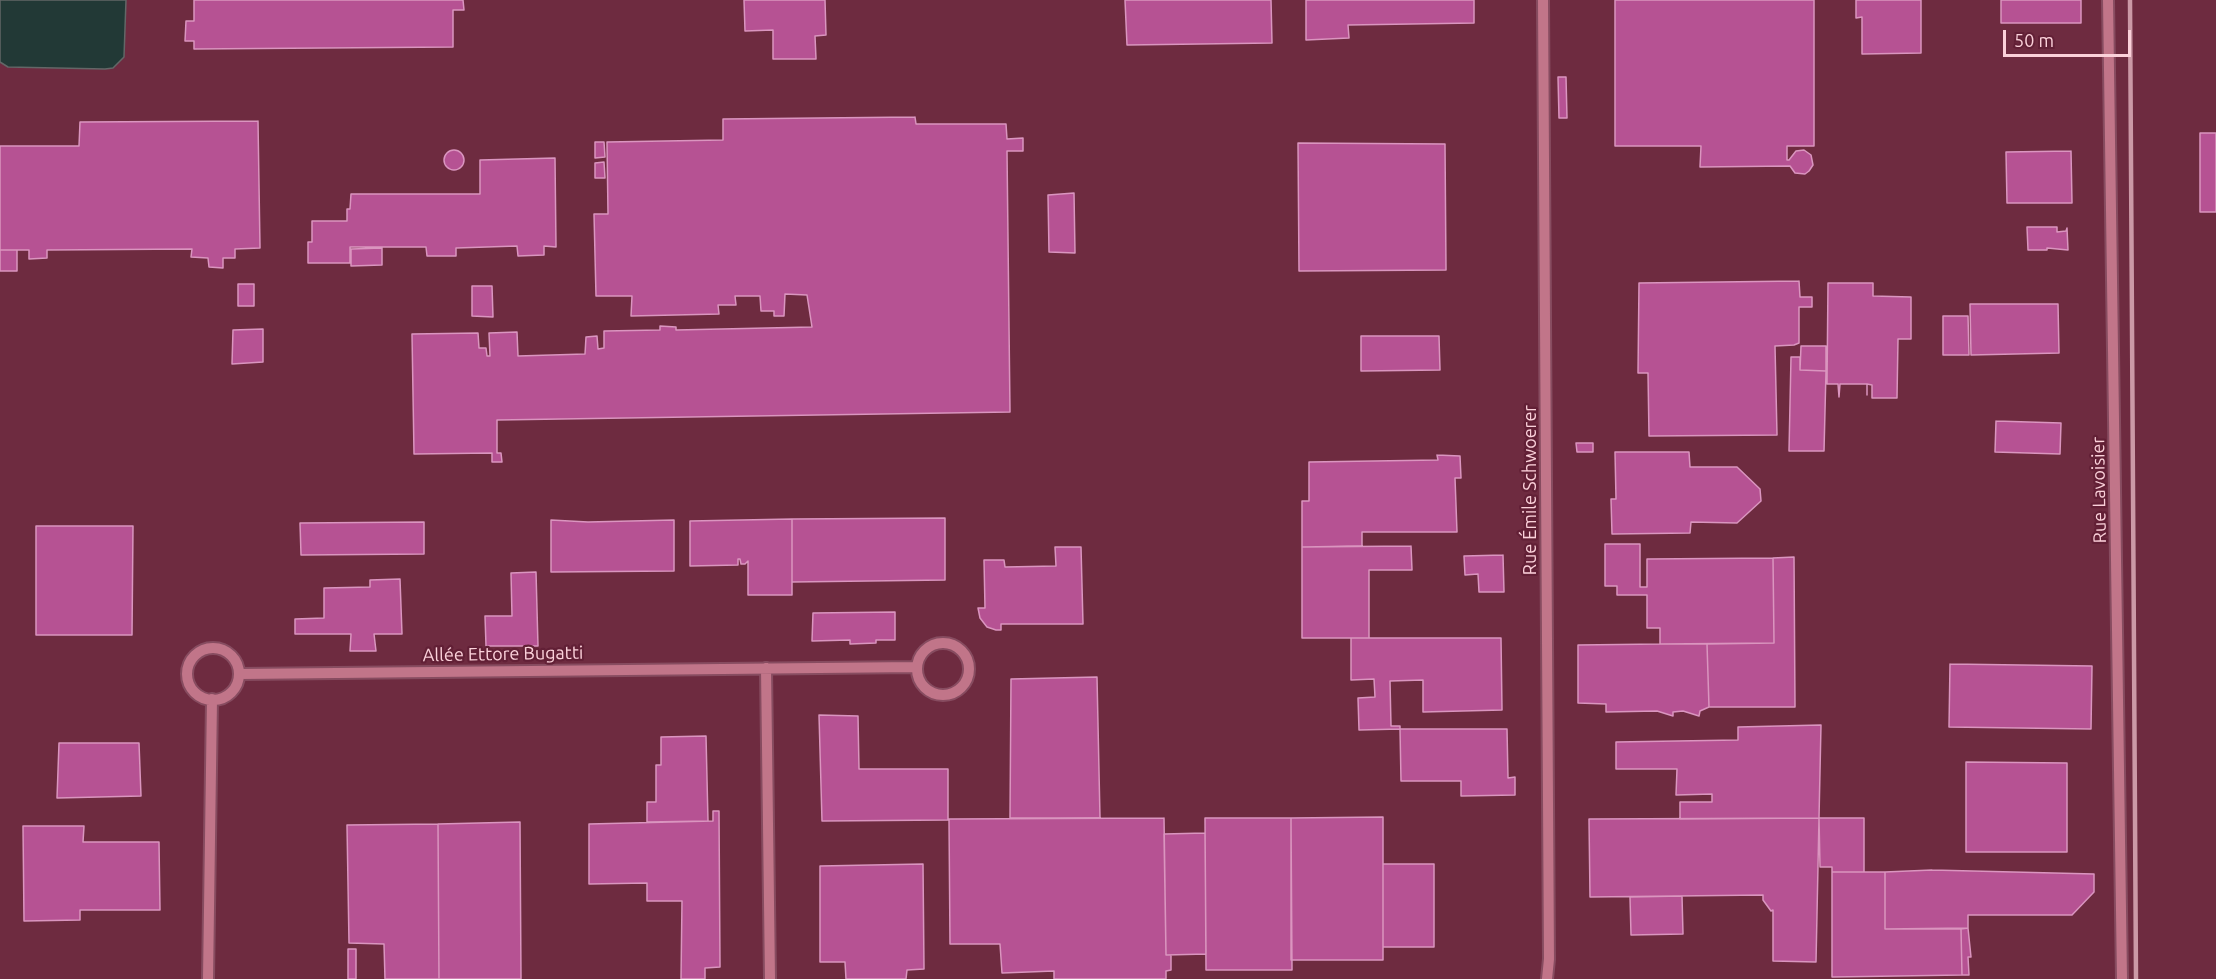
<!DOCTYPE html>
<html>
<head>
<meta charset="utf-8">
<style>
  body { margin:0 }
  #map { position:relative; width:2216px; height:979px; overflow:hidden; background:#6e2b40; font-family:Ubuntu,sans-serif }
  canvas { display:block }
  .scale { position:absolute; left:2003px; top:30px; width:128px; height:27px; box-sizing:border-box; border:3px solid #fbd1da; border-top:0; padding-left:8px; font-size:18px; line-height:21px; white-space:nowrap; color:#fbd1da; -webkit-text-stroke:4px #622036; paint-order:stroke }
</style>
</head>
<body>
<div id="map">
<canvas width="2216" height="979"></canvas>
<div class="scale">50 m</div>
</div>
<script>
const c = document.querySelector('canvas').getContext('2d');
c.lineJoin = 'round';
function fillPath(path, color) {
  c.fillStyle = color;
  c.fill(path, 'evenodd');
}
function poly(rows) {
  const path = new Path2D();
  for (const r of rows) {
    if (r.length === 3) {
      path.moveTo(r[0] + r[2], r[1]);
      path.arc(r[0], r[1], r[2], 0, 2 * Math.PI);
      continue;
    }
    path.moveTo(r[0], r[1]);
    for (let i = 2; i < r.length; i += 2) path.lineTo(r[i], r[i + 1]);
  }
  return path;
}
function trace(path, color, width, dash) {
  c.strokeStyle = color;
  c.lineWidth = width;
  c.lineCap = dash ? 'butt' : 'round';
  c.setLineDash(dash || []);
  c.stroke(path);
}
function label(font, color, halo, rows, align = 'center') {
  c.font = font + ' Ubuntu,sans-serif';
  c.lineWidth = 4.5;
  c.setLineDash([]);
  c.textBaseline = 'middle';
  c.strokeStyle = halo;
  c.fillStyle = color;
  for (const [text, x, y, turn = 0] of rows) {
    c.save();
    c.translate(x, y);
    c.rotate((+turn || 0) * Math.PI / 180);
    c.textAlign = isNaN(turn) ? turn : align;
    if (halo) c.strokeText(text, 0, 0);
    c.fillText(text, 0, 0);
    c.restore();
  }
}
const water = poly([
  [0,0,126,0,124,57,113,68,105,69,8,67,0,62,0,0]
]);
fillPath(water, '#223936');
trace(water, '#636767', 1.5);
const building = poly([
  [194,0,463,0,464,10,453,10,453,47,194,49,194,41,185,41,186,21,194,21,194,0],
  [744,0,825,0,826,35,815,36,816,59,773,59,773,30,745,31,744,0],
  [1125,0,1271,0,1272,43,1127,45,1125,0],
  [1306,0,1474,0,1474,23,1348,25,1349,38,1306,40,1306,0],
  [1615,0,1814,0,1814,146,1787,146,1787,160,1789,160,1796,151,1804,150,1811,155,1813,165,1809,171,1805,174,1795,173,1790,166,1700,167,1701,146,1615,146,1615,0],
  [1856,0,1921,0,1921,53,1862,54,1862,17,1856,18,1856,0],
  [2001,0,2081,0,2081,23,2001,23,2001,0],
  [1558,77,1566,77,1567,118,1559,118,1558,77],
  [915,117,916,124,1006,124,1007,139,1023,138,1023,151,1007,151,1010,412,497,420,497,453,501,453,502,462,492,462,492,453,414,454,412,334,478,333,479,348,486,348,487,356,490,356,489,333,517,332,518,356,585,354,586,337,597,336,598,349,604,348,604,331,660,330,660,326,676,327,676,330,812,327,807,295,785,294,784,316,774,316,774,311,761,311,760,296,735,296,736,305,718,305,719,314,631,316,632,296,596,296,594,214,608,214,607,142,723,140,723,119,915,117],
  [258,121,260,248,235,249,235,258,223,258,223,268,209,267,208,258,191,257,192,249,47,250,47,258,29,259,29,250,0,250,0,146,79,146,80,122,258,121],
  [2200,133,2216,133,2216,212,2200,212,2200,133],
  [595,142,604,142,605,157,595,158,595,142],
  [1298,143,1445,144,1446,270,1299,271,1298,143],
  [454,160,10],
  [2071,151,2072,203,2007,203,2006,152,2071,151],
  [555,158,556,247,544,246,544,255,518,256,517,246,456,248,456,256,427,256,426,247,350,247,350,263,308,263,308,242,312,242,312,221,347,221,347,209,350,209,351,194,480,194,480,160,555,158],
  [604,162,605,178,595,178,595,163,604,162],
  [1074,193,1075,253,1049,252,1048,195,1074,193],
  [2027,227,2057,227,2057,232,2066,231,2067,228,2068,250,2047,248,2047,250,2028,250,2027,227],
  [382,248,382,265,351,266,351,249,382,248],
  [0,250,17,250,17,271,0,271,0,250],
  [1799,281,1800,297,1812,297,1812,307,1799,307,1799,343,1794,345,1775,346,1777,435,1649,436,1648,373,1638,373,1639,283,1799,281],
  [1828,283,1873,283,1873,296,1911,297,1911,339,1898,339,1897,398,1872,398,1872,385,1867,384,1867,395,1867,384,1840,384,1839,397,1838,384,1827,384,1828,283],
  [238,284,254,284,254,306,238,306,238,284],
  [472,286,492,286,493,317,472,316,472,286],
  [1970,304,2058,304,2059,353,1971,355,1970,304],
  [1943,316,1968,316,1969,355,1943,355,1943,316],
  [263,329,263,362,232,364,233,330,263,329],
  [1361,336,1439,336,1440,370,1361,371,1361,336],
  [1801,346,1826,346,1826,371,1800,370,1801,346],
  [1791,357,1800,357,1800,370,1826,371,1824,451,1789,451,1791,357],
  [1996,421,2061,423,2060,454,1995,452,1996,421],
  [1576,443,1593,443,1593,452,1577,452,1576,443],
  [1615,452,1689,452,1690,467,1737,467,1760,489,1761,501,1737,523,1691,522,1690,533,1612,534,1611,499,1616,499,1615,452],
  [1437,455,1460,456,1461,478,1455,478,1457,532,1362,532,1362,546,1302,547,1302,501,1309,501,1309,462,1438,460,1437,455],
  [945,518,945,580,792,582,792,519,945,518],
  [792,519,792,595,748,595,748,561,745,564,741,564,740,559,738,559,738,565,690,566,690,521,792,519],
  [551,520,588,522,674,520,674,571,551,572,551,520],
  [424,522,424,554,301,555,300,523,424,522],
  [36,526,133,526,132,635,36,635,36,526],
  [1605,544,1640,544,1640,587,1647,587,1647,559,1773,558,1774,643,1660,644,1660,628,1647,628,1647,595,1617,595,1617,586,1605,586,1605,544],
  [1411,546,1412,570,1369,570,1369,638,1302,638,1302,547,1411,546],
  [1055,547,1081,547,1083,624,1001,624,1001,630,996,630,987,627,980,618,978,608,985,608,984,560,1004,560,1005,567,1056,566,1055,547],
  [1503,555,1504,592,1479,592,1478,574,1465,575,1464,556,1503,555],
  [1794,557,1795,707,1709,707,1707,644,1774,643,1773,558,1794,557],
  [536,572,538,646,486,646,485,616,512,616,511,573,536,572],
  [400,579,402,634,374,634,376,651,350,651,351,634,295,634,295,619,324,618,324,588,370,587,370,580,400,579],
  [895,612,895,640,876,640,876,643,850,644,850,640,812,641,813,613,895,612],
  [1351,638,1501,638,1502,710,1423,712,1423,680,1390,681,1391,726,1400,726,1400,729,1359,730,1358,698,1375,697,1374,679,1351,680,1351,638],
  [1660,644,1707,644,1709,707,1700,711,1699,716,1683,711,1673,712,1673,716,1657,711,1606,712,1606,704,1578,703,1578,645,1660,644],
  [1950,664,2092,666,2091,729,1949,727,1950,664],
  [1097,677,1100,818,1010,818,1011,679,1097,677],
  [819,715,858,716,859,769,948,769,948,820,822,821,819,715],
  [1821,725,1819,818,1680,819,1680,802,1712,802,1712,794,1676,795,1677,769,1616,769,1616,742,1738,740,1738,727,1821,725],
  [1400,729,1507,729,1508,778,1515,777,1515,795,1461,796,1461,781,1401,781,1400,729],
  [706,736,708,821,647,822,647,802,656,802,656,765,661,765,661,737,706,736],
  [59,743,139,743,141,796,57,798,59,743],
  [1966,762,2067,763,2067,852,1966,852,1966,762],
  [713,811,719,811,720,967,705,968,705,979,681,979,682,901,647,901,647,883,589,884,589,824,713,821,713,811],
  [1383,817,1383,960,1291,960,1291,818,1383,817],
  [1164,818,1166,955,1171,955,1171,970,1166,971,1166,979,1054,979,1054,971,1002,973,1000,944,950,944,949,819,1164,818],
  [1205,818,1291,818,1292,970,1206,970,1205,818],
  [1819,818,1816,962,1773,961,1773,910,1771,911,1763,900,1763,895,1590,897,1589,819,1819,818],
  [1819,818,1864,818,1864,872,1832,872,1832,867,1820,867,1819,818],
  [520,822,521,979,439,979,438,824,520,822],
  [438,824,439,979,385,979,384,944,349,943,347,825,438,824],
  [23,826,84,826,83,842,159,842,160,910,80,910,80,920,24,921,23,826],
  [1205,833,1206,954,1166,955,1164,834,1205,833],
  [923,864,924,969,907,970,906,979,846,979,845,962,820,962,820,866,923,864],
  [1383,864,1434,864,1434,947,1383,947,1383,864],
  [1932,870,2094,874,2094,892,2072,915,1968,915,1968,928,1885,929,1885,872,1932,870],
  [1832,872,1885,872,1885,929,1961,929,1962,975,1832,977,1832,872],
  [1682,896,1683,934,1631,935,1630,897,1682,896],
  [1968,928,1971,957,1968,957,1969,975,1962,975,1961,929,1968,928],
  [348,949,356,949,356,979,348,979,348,949]
]);
fillPath(building, '#b65293');
trace(building, '#da95bf', 1.5);
const minor = poly([
  [1543,0,1549,959,1547,979],
  [2108,0,2122,979],
  [943,669,26],
  [213,674,26],
  [766,668,770,979],
  [240,674,916,667],
  [208,979,212,699]
]);
trace(minor, '#874c60', 14);
trace(minor, '#c17589', 10);
trace(poly([
  [2130,0,2136,979]
]), '#cb99a6', 4.5);
label('18px', '#fbd1da', '#622036', [
  ["Rue Émile Schwoerer",1530,490,-90],
  ["Rue Lavoisier",2099,490,-91],
  ["Allée Ettore Bugatti",503,654,-1]
]);
</script>
</body>
</html>
